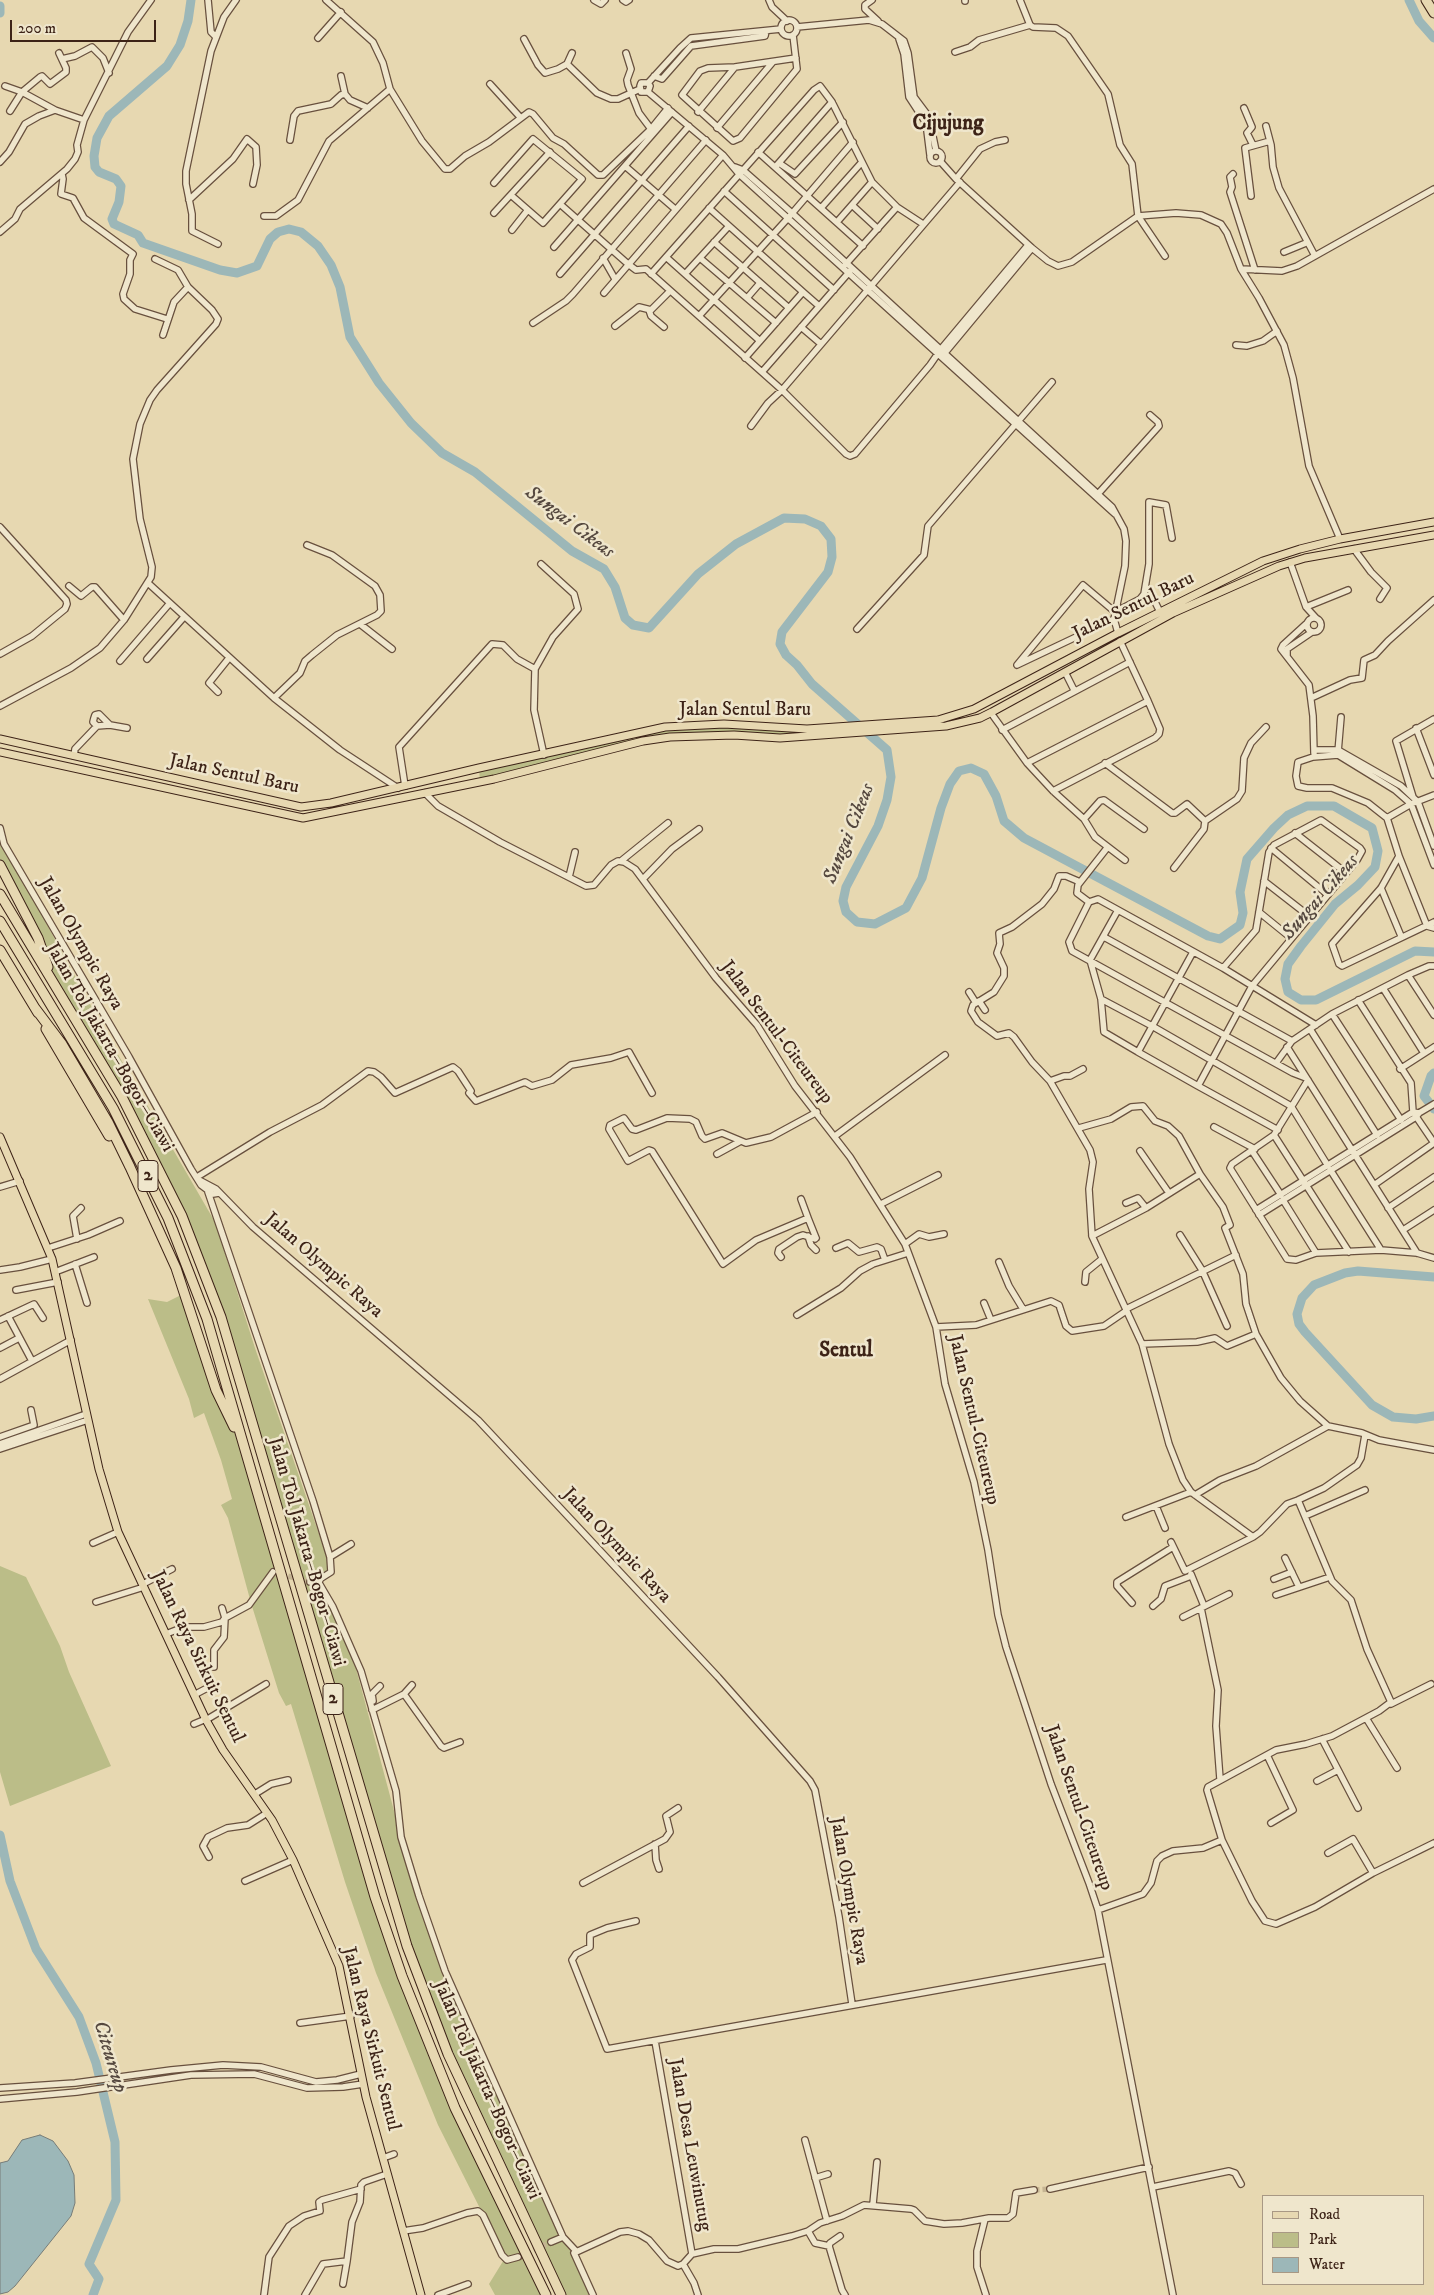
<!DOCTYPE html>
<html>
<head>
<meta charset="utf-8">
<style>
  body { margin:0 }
  #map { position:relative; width:1434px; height:2295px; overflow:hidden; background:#e7d8b1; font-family:"IM FELL DW Pica",serif }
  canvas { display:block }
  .legend { position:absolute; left:1262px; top:2195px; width:162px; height:90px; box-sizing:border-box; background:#efe6cc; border:1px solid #a89884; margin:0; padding:6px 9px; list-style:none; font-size:15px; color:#3d2317 }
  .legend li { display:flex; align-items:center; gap:10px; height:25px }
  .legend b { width:25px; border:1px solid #a89884 }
  .scale { position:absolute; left:10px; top:20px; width:146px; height:22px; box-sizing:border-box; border:2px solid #3d2317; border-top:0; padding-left:6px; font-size:15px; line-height:18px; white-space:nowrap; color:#3d2317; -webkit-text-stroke:4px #efe6cc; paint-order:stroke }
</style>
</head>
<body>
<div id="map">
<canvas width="1434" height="2295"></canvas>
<ul class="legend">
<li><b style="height:6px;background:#e7d8b1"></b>Road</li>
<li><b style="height:14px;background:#bbbd88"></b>Park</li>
<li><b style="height:14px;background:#9cb7b8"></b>Water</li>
</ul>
<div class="scale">200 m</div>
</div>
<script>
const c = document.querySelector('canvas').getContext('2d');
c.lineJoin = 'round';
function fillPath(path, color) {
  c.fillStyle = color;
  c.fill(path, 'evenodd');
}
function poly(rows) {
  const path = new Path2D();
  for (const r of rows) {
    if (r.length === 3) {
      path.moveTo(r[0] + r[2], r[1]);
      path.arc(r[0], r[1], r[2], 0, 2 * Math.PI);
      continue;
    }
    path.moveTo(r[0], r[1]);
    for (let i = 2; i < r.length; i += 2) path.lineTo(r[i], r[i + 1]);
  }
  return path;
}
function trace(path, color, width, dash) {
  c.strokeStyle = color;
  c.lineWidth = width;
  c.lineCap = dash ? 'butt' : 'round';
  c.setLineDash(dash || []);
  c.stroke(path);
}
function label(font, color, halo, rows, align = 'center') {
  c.font = font + ' "IM FELL DW Pica",serif';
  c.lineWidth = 5;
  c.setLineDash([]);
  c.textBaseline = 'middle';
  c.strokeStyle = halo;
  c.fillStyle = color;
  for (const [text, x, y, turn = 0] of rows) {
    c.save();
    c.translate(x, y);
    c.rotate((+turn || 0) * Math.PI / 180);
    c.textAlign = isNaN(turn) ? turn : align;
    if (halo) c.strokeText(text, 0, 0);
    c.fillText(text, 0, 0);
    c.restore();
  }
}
fillPath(poly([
  [700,724,815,729,814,735,670,737,480,782,479,768,636,733],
  [0,838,109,1039,215,1222,255,1348,332,1572,320,1579,350,1646,401,1837,447,1976,552,2213,592,2295,561,2295,479,2123,415,1969,221,1317,154,1157,57,989,0,865],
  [185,1293,216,1390,246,1453,375,1897,435,2062,546,2295,495,2295,489,2284,505,2258,438,2125,376,1973,345,1882,291,1704,286,1706,279,1693,251,1603,228,1518,221,1505,232,1499,221,1460,204,1413,194,1418,189,1399,148,1299,167,1302],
  [0,1566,26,1577,60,1646,69,1672,111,1766,10,1806,0,1772]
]), '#bbbd88');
const water = poly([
  [40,2135,53,2141,68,2161,74,2175,75,2203,71,2216,15,2286,8,2292,0,2294,0,2163,8,2161,22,2140,40,2135]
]);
fillPath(water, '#9cb7b8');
trace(water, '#767c78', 1);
trace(poly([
  [191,0,188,21,180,45,167,66,109,116,97,138,94,156,95,167,99,172,116,179,121,186,119,202,112,219,114,224,138,235,143,243,220,270,237,273,257,266,270,239,278,232,289,229,301,232,318,246,331,265,340,287,350,337,379,383,411,423,442,453,475,472,572,551,604,569,615,587,625,618,633,625,649,628,698,574,736,544,784,518,805,519,821,526,831,539,832,557,828,572,782,632,780,644,786,655,797,665,812,684,887,750,891,777,887,800,878,826,846,887,843,901,846,912,857,922,875,924,906,908,922,878,941,808,950,784,959,771,971,768,984,774,996,796,1004,821,1024,838,1208,936,1220,939,1240,925,1243,913,1240,892,1247,859,1274,828,1288,815,1307,806,1334,806,1372,828,1378,851,1375,867,1358,885,1335,904,1301,946,1288,964,1285,979,1288,992,1301,1000,1316,1000,1415,951,1434,952],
  [1409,0,1419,21,1434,38],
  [0,6,0,13],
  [1434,1073,1431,1076,1424,1096,1434,1109],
  [1434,1277,1358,1271,1345,1273,1314,1285,1302,1298,1297,1314,1299,1324,1305,1332,1372,1405,1393,1417,1416,1419,1434,1416],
  [0,1835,10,1881,36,1949,79,2017,96,2063,115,2142,116,2200,89,2264,99,2279,93,2295]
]), '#9cb7b8', 9);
trace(poly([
  [280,1574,310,1582],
  [1034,2190,1050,2189],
  [518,2257,551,2242]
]), '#c5b492', 5.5, [5.5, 3]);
const minor = poly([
  [208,0,211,32,216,37],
  [326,0,373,42,383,63,390,89,422,141,445,169,450,169,465,156,489,142,529,112,533,114,553,138,564,144,598,175,603,175,651,129,668,108],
  [594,0,601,4,605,0],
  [623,0,626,2,629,0],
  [769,0,772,7,787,21],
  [872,0,865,5,865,9,878,21],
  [965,0,965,1],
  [1020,0,1030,25,1033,27,1056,28,1068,36,1108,94,1120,145,1132,164,1138,216,1165,256],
  [789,28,8],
  [797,27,869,20,882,24,904,41,908,53,914,97,929,117,936,151],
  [318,38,341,12],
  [524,39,538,65,545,73,558,69,567,64,597,93,611,99,618,99,640,89],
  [899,39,904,54,909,97,926,123,930,155],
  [955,52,970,47,979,40,1030,25],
  [626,53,631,69,627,80,628,85,639,113,651,129],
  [62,59,75,56,92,47,103,58,109,73],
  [567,64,572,53],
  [735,67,708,68,700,71,682,95,733,141,740,138,797,69,793,35],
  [341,76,345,94,350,100,368,108],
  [654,76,662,79,691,46,765,36,766,31],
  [648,83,680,48,691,38,781,29],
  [490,84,520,117],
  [5,86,22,92,55,110],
  [648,92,650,86,648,83,641,83,640,86,641,92,648,92,723,155,739,174,1115,514],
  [1244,108,1252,127,1247,133,1253,145],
  [10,111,22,92,40,77,42,76,50,84,66,72,66,68,59,53],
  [698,112,735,67,796,58],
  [1266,126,1271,145,1273,167,1279,188,1315,256],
  [717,128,772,63],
  [290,140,294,116,298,111,331,104,341,95,345,94],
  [936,157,6],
  [758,152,863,246],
  [940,161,956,179,1032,248,1048,261,1058,266,1072,262,1138,216,1176,213,1201,215,1221,224,1227,233,1241,269,1282,271,1297,266,1434,189],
  [0,162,9,152,25,124,39,116,55,110,84,120],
  [779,163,795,174,843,122],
  [777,165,832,102],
  [625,166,675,209],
  [735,167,743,170,792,213,1112,507,1124,529,1126,541,1125,566,1114,619,1118,633],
  [62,174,63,179,61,194,73,198,84,218,133,254,130,260,130,274,123,294,124,299,135,309,167,319],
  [1233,174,1230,177,1232,187,1230,192,1255,270],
  [956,179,980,149,995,142,1005,140],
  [494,183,533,139,582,179,543,223,512,196],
  [724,191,834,290],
  [1251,196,1245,148,1270,141],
  [189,200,233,159,247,139,256,147,257,165,253,184],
  [560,204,628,264,636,270,646,269,782,390,846,454,850,456,855,454,930,365,941,349,1028,245],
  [852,205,878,229],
  [709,208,803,292,745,358],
  [821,208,862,162],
  [494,213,550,152],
  [264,216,276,216,298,200,329,141,390,89],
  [837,222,872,182],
  [729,226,685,274,760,341],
  [512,230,527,211],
  [0,232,15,219,20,209,67,169,75,159,78,152,77,145,84,120,128,32,151,0],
  [714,242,789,308],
  [218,244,192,231,192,214,186,184,186,171,211,51,224,17,236,0],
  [554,247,672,112],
  [1284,252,1306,243],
  [666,257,685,274],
  [603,258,615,279],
  [700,258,776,323],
  [845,265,897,207],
  [1241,269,1259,298,1284,345,1293,378,1309,466,1340,539],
  [560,274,689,126],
  [651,274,814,90,820,86,832,102,872,182,897,207,923,224],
  [803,292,819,306],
  [604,293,723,155],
  [747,298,760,283],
  [649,310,651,316,664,327],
  [699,316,789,217,853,142],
  [533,323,566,301,573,294,706,140],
  [615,326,639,307,651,310,670,291],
  [801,327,821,344],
  [163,335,174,302,188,287],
  [1236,345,1247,346,1263,341,1277,331],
  [944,354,1032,248],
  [762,372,851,270],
  [751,426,768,403,782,390,960,182],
  [1097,495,1159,426,1158,422,1150,415],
  [0,527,66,600,67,604,65,609,32,636,0,654],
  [1354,549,1371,572,1387,588,1380,599],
  [1290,562,1306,607,1316,618],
  [148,583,274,698,340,750,398,788],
  [69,586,81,596,92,587,95,587,124,620],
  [1144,594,1154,600,1160,612],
  [1306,607,1348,590],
  [1314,625,7],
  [1114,619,1017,665,1083,585,1115,612,1140,599,1144,594,1149,564,1149,502,1166,505,1172,538],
  [360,624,392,649],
  [1306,624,1283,645,1281,649,1309,685,1313,716,1314,753],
  [857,629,924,555,928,526,1052,382],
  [1287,656,1287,649,1312,632],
  [147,659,184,617],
  [120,661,170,603],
  [535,669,534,710,544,755],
  [1065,672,1074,690],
  [218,692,209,683,229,658],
  [274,698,300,673,305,661,312,655,337,635,377,615,381,611,380,595,375,586,332,555,307,545],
  [1311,698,1350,680,1362,678,1364,660,1375,655,1388,641,1434,600],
  [0,706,71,668,100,648,124,620,151,577,152,567,140,519,133,459,140,424,150,400,157,390,216,324,218,319,212,310,188,287,178,270,155,259],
  [991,713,1027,763,1053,791,1084,819,1095,837,1125,860],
  [97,726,93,722,94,718,95,715,99,714,110,725],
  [1416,728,1434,775],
  [1002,730,1130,662],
  [1314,750,1338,750,1401,786,1418,802,1434,846],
  [1338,752,1341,717],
  [74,756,75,749,97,726,110,725,127,728],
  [1027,763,1148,701],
  [1105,763,1172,813,1175,813,1187,804,1205,821],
  [405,786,399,747,492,644,503,645,517,659,535,669,553,637,578,609,574,594,541,564],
  [1053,791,1155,738,1159,734,1160,729,1148,701,1120,641],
  [425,793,438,806,500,842,586,886,594,885,611,865,618,861,624,862,635,869,716,978,757,1025,795,1086,850,1157,905,1244,936,1327,945,1384,974,1482,988,1550,998,1615,1006,1647,1051,1784,1089,1883,1098,1910,1173,2295],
  [1413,797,1396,741,1434,719],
  [1387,818,1411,804,1434,795],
  [1084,819,1100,801,1104,800,1144,829],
  [0,828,4,844,129,1057,191,1169,201,1185,213,1194,219,1193],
  [1295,833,1346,873],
  [1271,848,1328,895],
  [1399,856,1427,926,1434,928],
  [621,861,668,823],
  [1434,865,1411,804,1395,790,1338,755,1313,757,1298,762,1296,776,1298,786,1307,788,1332,788,1368,803,1387,818,1399,856,1381,888,1332,944,1339,964,1342,966,1434,922],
  [1174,868,1204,829,1205,821,1237,799,1242,791,1244,758,1251,743,1266,727],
  [569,877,575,852],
  [643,879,672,849,699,829],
  [1264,881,1309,916],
  [1080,882,1066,876,1059,876,1054,889,1042,904,1012,927,999,933,1000,944,997,953,1004,968,1004,976,994,992,973,1005,971,1011,978,1022,997,1036,1009,1033,1014,1037,1032,1062,1050,1081,1090,1150,1093,1162,1089,1189,1092,1236,1142,1344,1169,1444,1183,1480,1191,1492,1253,1537,1260,1532,1287,1504,1298,1500,1332,1581,1351,1600,1367,1649,1391,1702,1379,1711,1332,1736,1306,1744,1276,1750,1208,1787,1207,1790,1222,1840,1252,1901,1265,1921,1276,1924,1315,1907,1373,1873,1434,1843],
  [1381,888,1401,936],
  [1089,902,1077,893,1078,885,1107,848],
  [1118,910,1090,960,1101,999,1152,1026,1291,1106,1328,1166],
  [1259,912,1291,938],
  [1104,937,1292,1041],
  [1223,968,1256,930,1269,852,1274,845,1321,820,1360,848,1362,851,1357,860,1252,986,1198,1086,1278,1130],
  [1408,975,1434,1015],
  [1383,988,1424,1053],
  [969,992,976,1003],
  [1101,999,1104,1032,1138,1052,1193,952],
  [1358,1000,1411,1083,1413,1112,1434,1143,1374,1185],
  [979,1001,985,1010],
  [1332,1014,1401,1120],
  [1310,1029,1377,1135],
  [1287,1047,1417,1253],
  [1138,1052,1198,1086],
  [1276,1063,1292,1041,1332,1014,1408,975,1429,966,1434,966],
  [1400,1069,1434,1047],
  [1306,1078,1293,1073,1072,951,1069,942,1089,902,1098,899,1223,968,1316,1025],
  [1308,1080,1274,1135,1349,1252],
  [1050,1081,1064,1076,1070,1076,1083,1069],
  [1419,1113,1434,1104],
  [1214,1127,1255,1149],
  [1079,1128,1111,1119,1131,1107,1143,1106,1155,1121,1168,1126,1179,1136,1200,1174,1223,1207,1230,1225,1225,1228,1243,1274,1246,1304,1256,1334,1227,1346,1215,1338,1197,1342,1142,1344],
  [1274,1135,1232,1164,1230,1168,1287,1259,1296,1260,1316,1253,1381,1250,1417,1253,1434,1258],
  [835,1136,945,1055],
  [1140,1151,1169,1193],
  [1252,1151,1281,1195],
  [717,1154,739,1142],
  [1331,1171,1381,1250],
  [197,1177,270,1132,322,1105,368,1071,374,1072,381,1077,395,1093,453,1067,458,1071,471,1091,469,1093,476,1101,525,1082,532,1086,552,1080,571,1065,611,1058,629,1052,652,1093],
  [199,1180,216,1189,253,1227,478,1420,718,1677,810,1781,815,1790,839,1917,852,2004],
  [0,1187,20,1181],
  [208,1192,313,1501,330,1557,331,1572,320,1579,319,1583,333,1607,361,1671,396,1791,401,1837,419,1896,445,1971,563,2237],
  [801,1199,808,1218,756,1240,723,1264,652,1151,649,1150,628,1161,609,1129,610,1125,624,1118,632,1129,636,1130,667,1118,690,1119,696,1122,702,1136,705,1139,722,1133,746,1143,771,1137,817,1112],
  [1283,1200,1316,1253],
  [1126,1203,1138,1198,1146,1208],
  [881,1204,938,1175],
  [1388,1208,1434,1177],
  [1256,1210,1413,1112],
  [1259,1215,1416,1117,1419,1113,1413,1112],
  [808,1218,816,1238],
  [1403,1230,1434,1210],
  [1180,1235,1202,1270,1227,1326],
  [808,1236,811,1245,816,1250],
  [1092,1236,1146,1208,1200,1174],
  [77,1239,73,1216,81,1208],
  [905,1244,919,1234,929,1237,944,1234],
  [48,1248,88,1235,120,1221],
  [836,1248,848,1243,859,1252,877,1247,881,1249,885,1260],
  [781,1257,778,1253,779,1249,797,1237,803,1235,815,1239,816,1238],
  [999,1262,1009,1286,1023,1309],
  [75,1264,87,1303],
  [0,1270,20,1267,52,1259],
  [55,1272,94,1257],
  [1085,1282,1086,1272,1102,1259],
  [16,1290,58,1282],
  [984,1303,991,1320],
  [1126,1309,1236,1255],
  [797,1315,841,1288,860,1271,873,1264,908,1253],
  [8,1316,32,1361],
  [0,1320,34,1304,43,1318],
  [936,1327,976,1325,1051,1301,1059,1305,1066,1326,1072,1331,1104,1326,1126,1311],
  [1256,1334,1281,1378,1300,1401,1328,1426,1362,1433,1379,1440,1434,1450],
  [0,1348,19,1338],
  [0,1379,71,1340],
  [0,1437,34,1425,31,1410],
  [0,1444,86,1414],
  [0,1449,88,1420],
  [1195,1495,1220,1480,1256,1466,1328,1426],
  [1298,1500,1324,1488,1357,1465,1361,1458,1365,1435],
  [1156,1506,1165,1528],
  [1305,1516,1365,1490],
  [1126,1517,1191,1492],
  [1171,1542,1185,1571,1253,1537],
  [93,1543,118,1532],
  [330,1557,351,1544],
  [1285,1558,1299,1587],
  [1191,1574,1204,1606],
  [1274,1579,1292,1572],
  [310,1582,319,1582],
  [143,1584,172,1569],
  [1276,1595,1330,1577],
  [96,1602,144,1587],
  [1132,1603,1117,1586,1117,1582,1173,1547],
  [1153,1606,1161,1599,1165,1586,1191,1576],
  [1201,1608,1218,1690,1216,1726,1220,1779],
  [1183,1617,1229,1594],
  [166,1634,184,1627,204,1627,222,1622,225,1618,249,1605,273,1572],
  [214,1667,214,1650,224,1637,225,1618,222,1608],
  [404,1694,412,1685],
  [194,1695,211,1686],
  [373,1701,372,1694,380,1686],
  [1391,1704,1431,1684],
  [372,1710,404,1694,441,1746,444,1748,460,1742],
  [1366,1718,1397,1768],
  [206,1720,266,1684],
  [194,1724,206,1719],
  [1322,1739,1358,1808],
  [1267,1755,1293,1810,1271,1823],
  [1317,1781,1338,1770],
  [255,1794,271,1784,288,1780],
  [655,1844,656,1860,659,1869],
  [1328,1853,1353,1839,1373,1873],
  [209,1857,203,1846,208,1837,227,1828,248,1825,267,1813],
  [245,1881,293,1860],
  [583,1883,665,1839,670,1832,666,1816,678,1808],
  [1098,1910,1143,1894,1151,1883,1157,1861,1162,1856,1173,1851,1203,1848,1222,1840],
  [636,1921,607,1928,590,1935,590,1947,576,1954,572,1960,607,2049,1106,1960],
  [300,2023,351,2016],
  [655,2041,692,2254],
  [0,2088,75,2083,171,2070,223,2065,261,2067,316,2082,337,2080,361,2074],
  [0,2099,77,2092,191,2075,254,2074,307,2088,343,2087,363,2084],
  [805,2140,827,2221],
  [383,2158,394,2154],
  [815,2178,828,2174],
  [1153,2187,1229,2171,1235,2173,1241,2184],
  [1050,2189,1149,2167],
  [873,2204,877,2162],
  [985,2219,977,2251,977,2267,986,2295],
  [403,2231,423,2228,467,2213,478,2211,483,2215,502,2255,507,2260,518,2257],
  [808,2231,815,2243,829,2246],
  [840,2236,830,2243,829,2246,842,2290,845,2295],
  [551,2242,563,2237,576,2251],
  [683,2264,694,2283,698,2295],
  [343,2284,347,2261],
  [264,2295,269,2257,289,2226,304,2216,320,2211,319,2202,322,2200,361,2189],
  [305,2295,323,2264,347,2261,352,2222,360,2202,361,2185,364,2182,387,2174],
  [438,2295,468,2284],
  [593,2295,574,2253,620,2232,628,2231,639,2234,649,2240,667,2261,678,2266,683,2264,692,2254,714,2249,738,2249,792,2236,808,2231,820,2223,842,2216,864,2205,911,2209,914,2210,925,2221,944,2224,962,2223,989,2218,1008,2218,1013,2214,1016,2193,1034,2190]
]);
const major = poly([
  [0,739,301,807,331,803,479,768,665,727,724,724,807,729,938,720,974,709,1118,633,1263,561,1300,549,1340,539,1434,522],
  [0,752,303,818,494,779,643,741,670,737,734,735,780,738,946,726,980,718,992,712,1173,613,1279,566,1305,558,1434,535],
  [0,1137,52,1259,99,1469,118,1532,206,1720,223,1750,272,1820,293,1860,339,1966,366,2097,421,2295]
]);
const highway = poly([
  [1426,0,1434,13],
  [0,865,38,938,48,967],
  [0,894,122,1097,182,1216,221,1317,407,1946,448,2054,561,2295],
  [0,921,113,1108,168,1218,207,1319,375,1897,402,1976,455,2108,546,2295],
  [0,950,38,1013],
  [35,1008,62,1044,108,1122,130,1167,176,1268,216,1390,234,1427],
  [46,1029,109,1136]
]);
trace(minor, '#68503e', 8);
trace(major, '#3d2317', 9);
trace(highway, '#3d2317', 11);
trace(minor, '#efe6cc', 5.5);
trace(major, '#e7d8b1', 7);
trace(highway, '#e7d8b1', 9);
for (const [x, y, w] of [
  [148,1176,20],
  [333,1699,20]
]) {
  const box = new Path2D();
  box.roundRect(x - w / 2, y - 15.5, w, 31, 4);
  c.fillStyle = '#efe6cc';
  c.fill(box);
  trace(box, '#3d2317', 1);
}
label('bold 18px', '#3d2317', null, [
  ["2",148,1176],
  ["2",333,1699]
]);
label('19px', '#3d2317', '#efe6cc', [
  ["Jalan Sentul Baru",1134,607,-26],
  ["Jalan Sentul Baru",745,711],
  ["Jalan Sentul Baru",234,775,12],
  ["Jalan Olympic Raya",80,944,60],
  ["Jalan Sentul-Citeureup",776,1033,53],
  ["Jalan Tol Jakarta–Bogor–Ciawi",109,1048,60],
  ["Jalan Olympic Raya",323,1266,41],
  ["Jalan Sentul-Citeureup",973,1420,77],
  ["Jalan Olympic Raya",616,1546,47],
  ["Jalan Tol Jakarta–Bogor–Ciawi",306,1552,74],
  ["Jalan Raya Sirkuit Sentul",197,1657,64],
  ["Jalan Sentul-Citeureup",1078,1808,71],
  ["Jalan Olympic Raya",848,1891,80],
  ["Jalan Raya Sirkuit Sentul",370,2039,76],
  ["Jalan Tol Jakarta–Bogor–Ciawi",486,2090,66],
  ["Jalan Desa Leuwinutug",689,2145,80]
]);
label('italic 20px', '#55483f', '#efe6cc', [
  ["Sungai Cikeas",569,523,37],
  ["Sungai Cikeas",850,834,-68],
  ["Sungai Cikeas",1321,898,-49],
  ["Citeureup",109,2057,73]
]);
label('bold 21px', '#3d2317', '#efe6cc', [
  ["Cijujung",948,125],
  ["Sentul",846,1352]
]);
</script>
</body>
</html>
